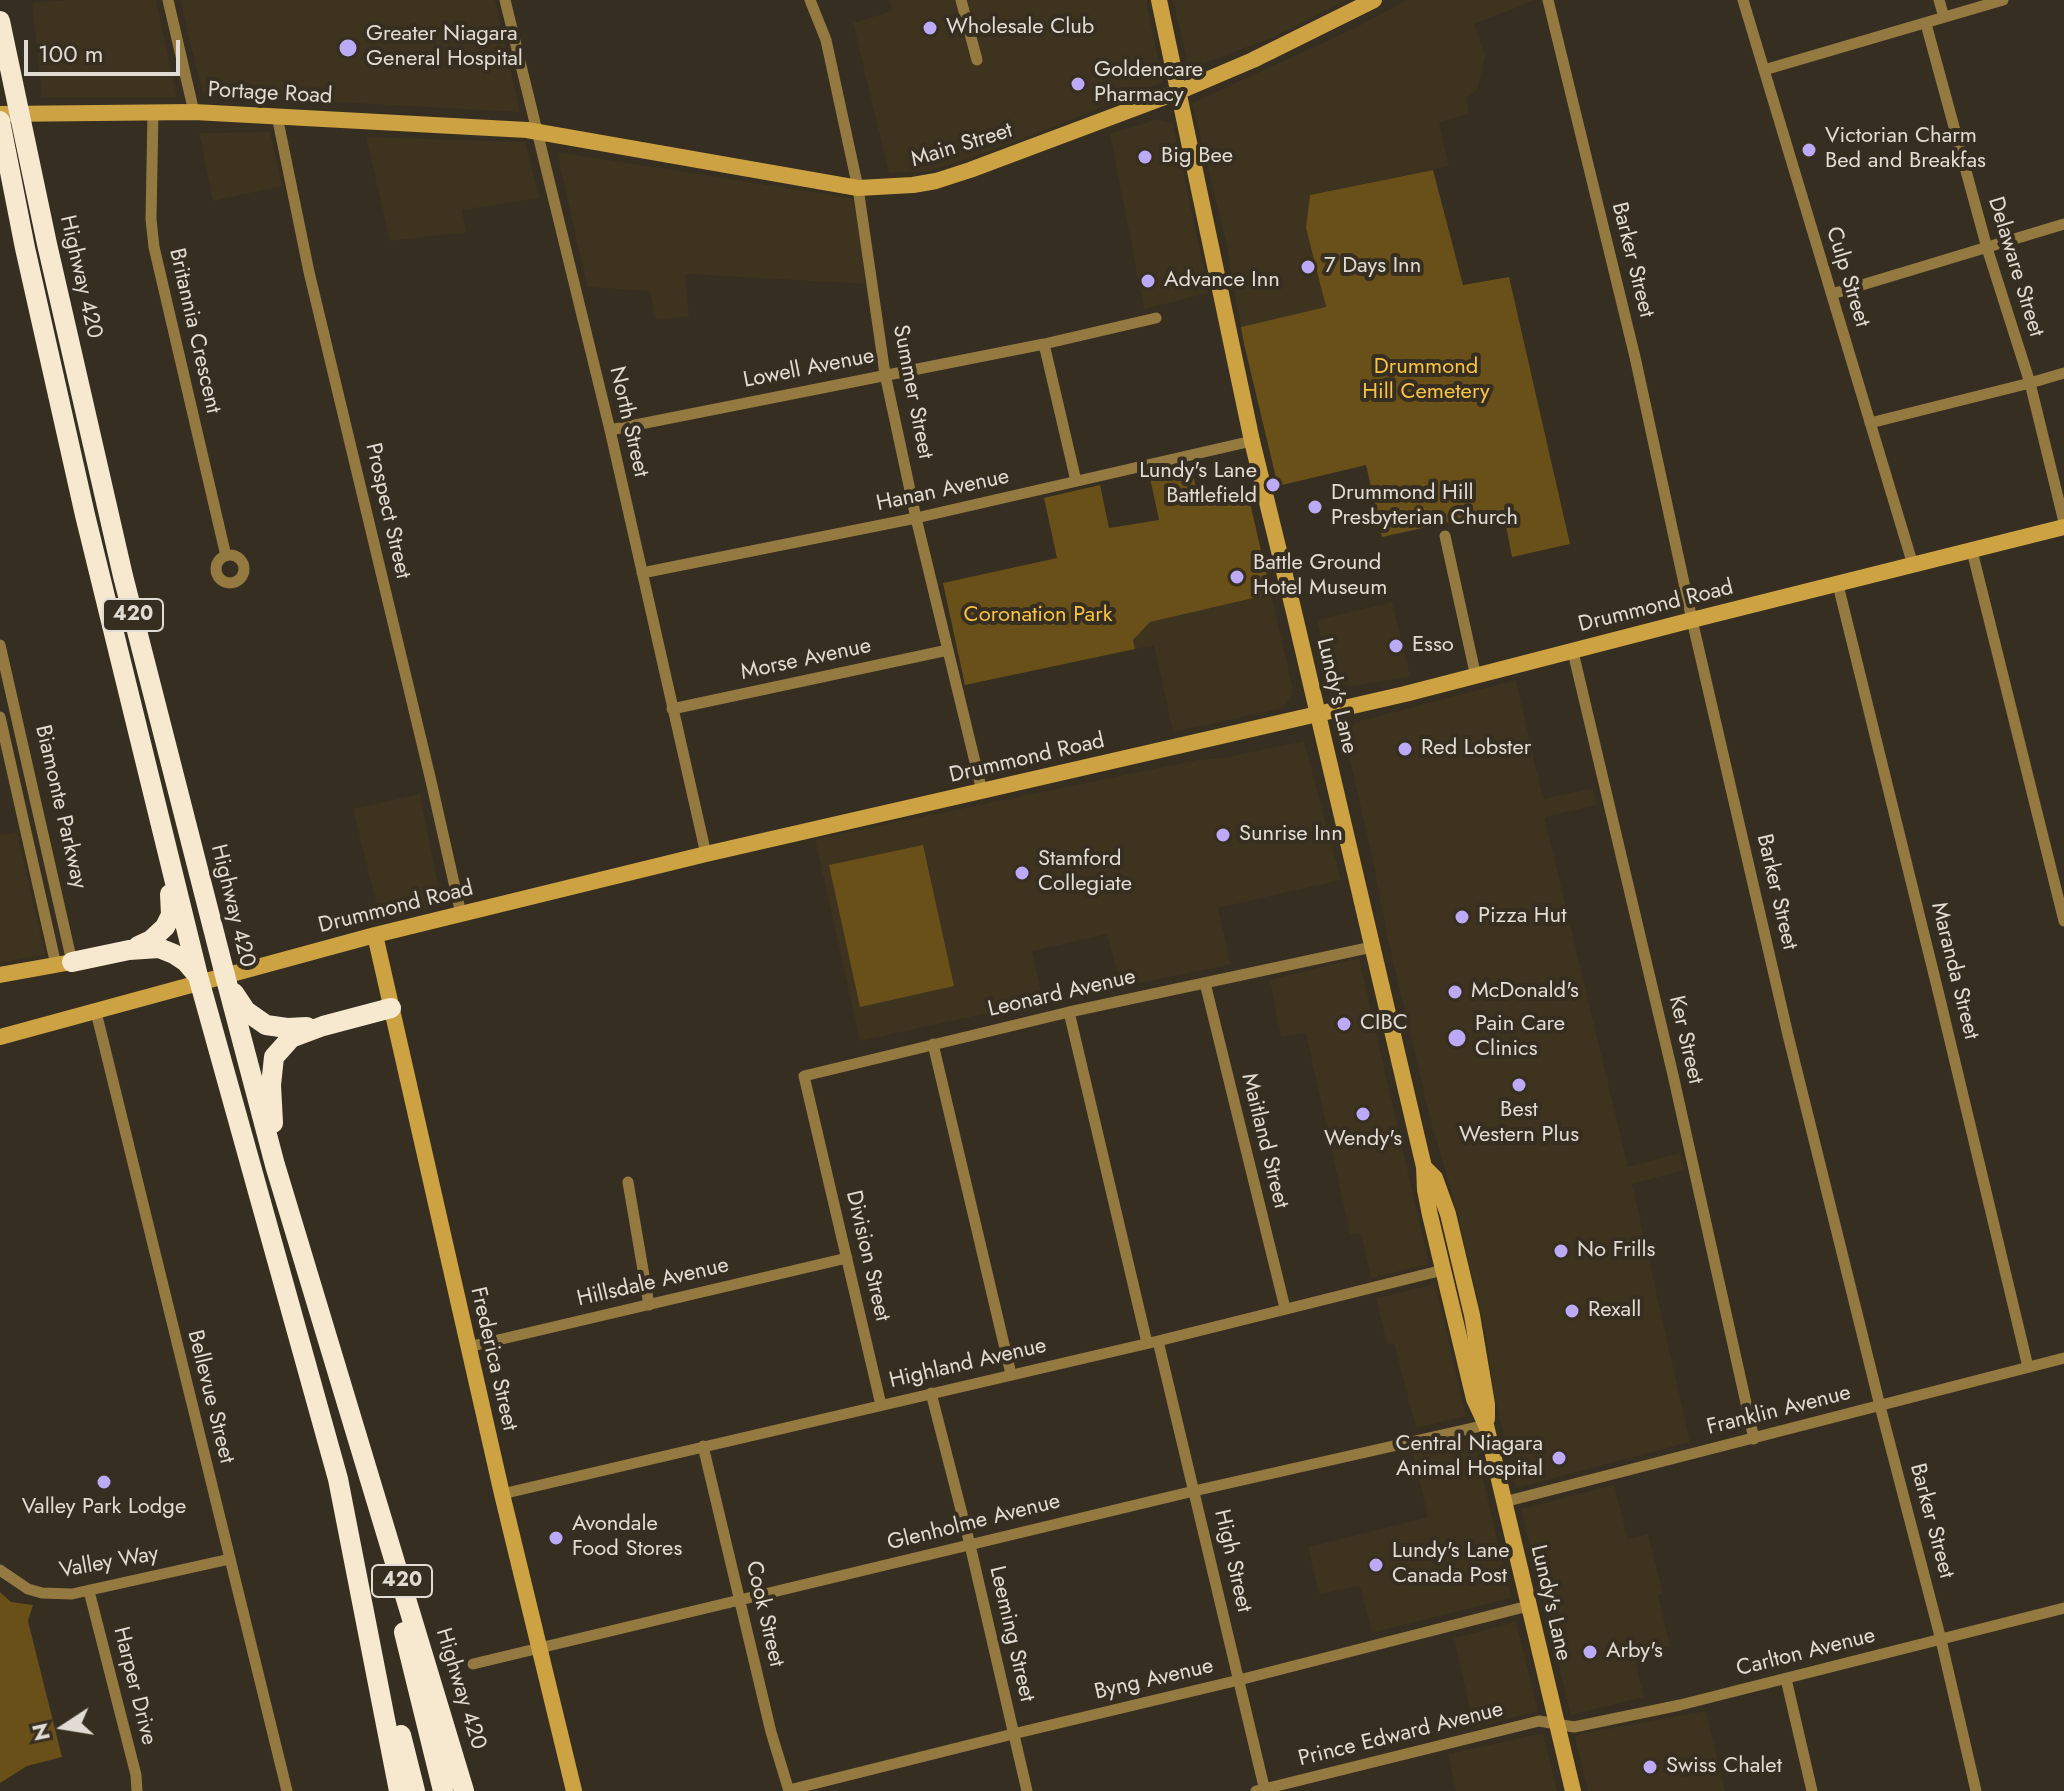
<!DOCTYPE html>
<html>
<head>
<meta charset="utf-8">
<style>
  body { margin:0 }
  #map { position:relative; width:2064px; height:1791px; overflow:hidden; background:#362e20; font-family:Jost,sans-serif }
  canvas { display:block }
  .north { position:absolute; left:24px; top:1687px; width:80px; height:80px; -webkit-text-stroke:6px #362e20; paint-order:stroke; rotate:258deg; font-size:22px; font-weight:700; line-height:32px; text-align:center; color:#e1dcd3 }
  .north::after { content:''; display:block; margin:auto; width:28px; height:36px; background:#e1dcd3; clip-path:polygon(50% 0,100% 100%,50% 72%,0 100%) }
  .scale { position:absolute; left:24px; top:40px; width:156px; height:36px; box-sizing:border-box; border:4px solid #e1dcd3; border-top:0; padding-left:10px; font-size:24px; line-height:28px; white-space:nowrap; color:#e1dcd3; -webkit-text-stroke:6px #362e20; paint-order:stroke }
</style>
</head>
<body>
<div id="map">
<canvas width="2064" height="1791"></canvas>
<div class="north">N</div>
<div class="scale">100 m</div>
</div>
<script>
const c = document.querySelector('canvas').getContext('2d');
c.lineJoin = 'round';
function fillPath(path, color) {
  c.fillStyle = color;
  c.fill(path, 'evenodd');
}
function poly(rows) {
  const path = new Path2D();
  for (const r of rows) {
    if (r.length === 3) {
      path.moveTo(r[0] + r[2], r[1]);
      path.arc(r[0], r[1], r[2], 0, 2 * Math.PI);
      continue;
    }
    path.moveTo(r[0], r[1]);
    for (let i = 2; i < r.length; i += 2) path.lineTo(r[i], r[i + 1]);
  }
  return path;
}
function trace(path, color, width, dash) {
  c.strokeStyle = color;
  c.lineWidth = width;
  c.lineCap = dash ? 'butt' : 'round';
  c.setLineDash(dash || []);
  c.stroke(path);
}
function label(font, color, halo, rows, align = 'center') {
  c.font = font + ' Jost,sans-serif';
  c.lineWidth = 8;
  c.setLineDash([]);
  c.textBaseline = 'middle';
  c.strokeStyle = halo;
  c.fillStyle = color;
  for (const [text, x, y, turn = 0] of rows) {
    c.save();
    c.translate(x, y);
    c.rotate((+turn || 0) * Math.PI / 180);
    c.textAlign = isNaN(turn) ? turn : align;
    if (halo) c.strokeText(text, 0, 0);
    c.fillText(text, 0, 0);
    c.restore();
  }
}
fillPath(poly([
  [67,0,156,0,177,97,42,97,32,3],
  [180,0,495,0,520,112,203,95],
  [889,0,1146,0,1163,82,1061,124,982,154,928,171,889,173,853,23,892,11],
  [1173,0,1346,0,1274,37,1189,69],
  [1407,0,1536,0,1474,24,1485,55,1478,89,1466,98,1469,113,1439,123,1449,166,1310,195,1306,228,1326,308,1241,327,1227,246,1192,103,1353,29],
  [1157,119,1173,124,1209,293,1144,309,1110,134],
  [270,132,282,186,213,201,199,133],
  [366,137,525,142,539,198,462,210,466,232,390,241],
  [557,152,857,199,865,284,685,274,689,316,656,320,650,291,587,287],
  [1271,594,1294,693,1283,708,1173,732,1154,645,1135,649,1133,640,1150,622],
  [1392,602,1410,676,1350,687,1331,679,1317,620],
  [1516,680,1543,799,1593,788,1596,801,1597,805,1548,816,1545,819,1628,1167,1680,1153,1684,1170,1632,1184,1690,1442,1516,1488,1496,1403,1485,1331,1456,1208,1430,1118,1388,940,1373,861,1347,747,1349,731,1356,722],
  [1304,741,1341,880,1218,908,1231,964,1121,987,1107,934,1032,951,1043,1001,860,1041,815,839,1197,760,1223,758],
  [420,794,442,905,381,921,353,809],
  [17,832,45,954,0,963,0,835],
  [1359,958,1429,1264,1371,1278,1361,1233,1350,1234,1306,1033,1281,1037,1270,980],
  [1435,1284,1466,1416,1416,1428,1394,1343,1387,1345,1376,1298],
  [1473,1437,1511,1598,1372,1633,1360,1586,1319,1594,1308,1547,1428,1517,1413,1452],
  [1614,1485,1628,1539,1648,1534,1663,1593,1658,1595,1670,1646,1634,1655,1644,1697,1571,1715,1521,1509],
  [1516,1622,1538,1711,1474,1728,1454,1638],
  [1706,1711,1725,1791,1588,1791,1575,1737,1580,1734],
  [1543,1733,1557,1791,1456,1791,1448,1754]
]), '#3d331e');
fillPath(poly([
  [1433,170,1463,285,1509,277,1570,544,1512,557,1503,510,1382,537,1366,465,1278,486,1244,344,1241,327,1326,307,1306,228,1310,195],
  [1191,464,1199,503,1248,494,1271,594,1150,622,1133,640,1135,649,965,685,943,583,1057,558,1044,498,1100,485,1109,528,1159,520,1149,473],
  [923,845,954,986,860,1007,829,865],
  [0,1592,11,1602,33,1605,28,1621,62,1757,27,1766,0,1783]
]), '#695018');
trace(poly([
  [168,0,194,112],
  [505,0,610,430,706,854],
  [810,0,826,40,858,188,885,374,916,518,982,791],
  [961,0,977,60],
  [1548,0,1635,357,1692,620,1788,1035,1880,1406,1941,1640,1976,1791],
  [1743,0,1913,565],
  [1939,0,1944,17],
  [1926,24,1987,248,2030,383,2064,522],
  [1764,70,2003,0],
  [153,113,151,219,154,247,226,556],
  [277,116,309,272,431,781,461,914],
  [1832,294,2064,224],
  [1044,344,1076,481],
  [1870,423,2030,383,2064,373],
  [610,430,1044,344,1156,318],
  [1445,536,1476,677],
  [1972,551,2064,921],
  [230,569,14],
  [642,573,916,518,1252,441],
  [1838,585,1939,995,2028,1367],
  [0,645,72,962],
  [1573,652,1673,1075,1754,1439],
  [672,709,948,650],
  [0,717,56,965],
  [1205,983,1285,1308],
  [96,1012,287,1791],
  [1069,1012,1147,1343],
  [933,1044,1011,1374],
  [628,1182,649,1305],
  [1158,1341,1265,1791],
  [468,1347,847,1258],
  [931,1393,970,1545,1027,1791],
  [881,1405,804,1076,1069,1012,1372,947],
  [703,1446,771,1732,789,1791],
  [502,1494,1158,1341,1443,1270],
  [1504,1502,2064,1358],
  [0,1570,28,1589,42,1593,72,1594,230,1559],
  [89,1591,136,1775,137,1791],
  [473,1664,1194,1491,1486,1425],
  [1786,1679,1812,1791],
  [789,1790,1013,1734,1239,1680,1528,1606],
  [1256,1791,1539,1721,1574,1727,1680,1705,2064,1608]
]), '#947941', 11);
trace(poly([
  [1159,0,1252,441,1294,612,1424,1167,1425,1190,1430,1215,1474,1399,1486,1425,1573,1791],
  [0,114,194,112,527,130,858,188,913,185,936,181,970,170,1178,92,1253,60,1374,0],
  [375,935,502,1494,574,1791],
  [0,975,72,962],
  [0,1037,375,935,706,854,1405,694,1692,620,2064,527],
  [1424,1167,1435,1178,1448,1214,1472,1315,1487,1404,1487,1419]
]), '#cda242', 16);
trace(poly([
  [0,21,47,244,123,576,227,983,275,1165,464,1791],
  [0,121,25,248,85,515,198,976,338,1479,399,1791],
  [138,946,151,940,165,927,171,915,170,894],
  [72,962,129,950,159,948,174,954,186,962,198,976],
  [234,993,246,1011,266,1025,287,1028,307,1027],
  [273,1123,271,1085,274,1057,291,1038,323,1026,391,1008],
  [404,1632,443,1791],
  [401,1735,415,1791]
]), '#f6e9cf', 20);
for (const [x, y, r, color] of [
  [930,28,8,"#bcaaf6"],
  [348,48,10,"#bcaaf6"],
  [1078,84,8,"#bcaaf6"],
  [1809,150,8,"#bcaaf6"],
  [1145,157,8,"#bcaaf6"],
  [1308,267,8,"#bcaaf6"],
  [1148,281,8,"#bcaaf6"],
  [1273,485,8,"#bcaaf6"],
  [1315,507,8,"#bcaaf6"],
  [1237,577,8,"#bcaaf6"],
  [1396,646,8,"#bcaaf6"],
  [1405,749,8,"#bcaaf6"],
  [1223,835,8,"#bcaaf6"],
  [1022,873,8,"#bcaaf6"],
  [1462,917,8,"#bcaaf6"],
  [1455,992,8,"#bcaaf6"],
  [1344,1024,8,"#bcaaf6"],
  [1457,1038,10,"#bcaaf6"],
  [1519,1085,8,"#bcaaf6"],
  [1363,1114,8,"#bcaaf6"],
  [1561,1251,8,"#bcaaf6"],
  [1572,1311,8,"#bcaaf6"],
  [1559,1458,8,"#bcaaf6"],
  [104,1482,8,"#bcaaf6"],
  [556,1538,8,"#bcaaf6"],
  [1376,1565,8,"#bcaaf6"],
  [1590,1652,8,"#bcaaf6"],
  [1650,1767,8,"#bcaaf6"]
]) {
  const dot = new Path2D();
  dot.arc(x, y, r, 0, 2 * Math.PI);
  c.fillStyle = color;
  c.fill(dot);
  trace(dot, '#362e20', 3);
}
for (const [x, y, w] of [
  [133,615,60],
  [402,1581,60]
]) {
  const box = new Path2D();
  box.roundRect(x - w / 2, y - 16, w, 32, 6);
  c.fillStyle = '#362e20';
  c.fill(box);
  trace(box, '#e1dcd3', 2);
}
label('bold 20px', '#e1dcd3', null, [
  ["420",133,615],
  ["420",402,1581]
]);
label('22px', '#e1dcd3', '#362e20', [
  ["Wholesale Club",946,28],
  ["Greater Niagara",366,35],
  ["General Hospital",366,60],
  ["Goldencare",1094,71],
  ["Pharmacy",1094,96],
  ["Victorian Charm",1825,137],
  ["Bed and Breakfas",1825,162],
  ["Big Bee",1161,157],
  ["7 Days Inn",1324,267],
  ["Advance Inn",1164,281],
  ["Lundy's Lane",1257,472,"right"],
  ["Battlefield",1257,497,"right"],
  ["Drummond Hill",1331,494],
  ["Presbyterian Church",1331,519],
  ["Battle Ground",1253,564],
  ["Hotel Museum",1253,589],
  ["Esso",1412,646],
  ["Red Lobster",1421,749],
  ["Sunrise Inn",1239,835],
  ["Stamford",1038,860],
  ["Collegiate",1038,885],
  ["Pizza Hut",1478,917],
  ["McDonald's",1471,992],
  ["CIBC",1360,1024],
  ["Pain Care",1475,1025],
  ["Clinics",1475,1050],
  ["Best",1519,1111,"center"],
  ["Western Plus",1519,1136,"center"],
  ["Wendy's",1363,1140,"center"],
  ["No Frills",1577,1251],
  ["Rexall",1588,1311],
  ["Central Niagara",1543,1445,"right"],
  ["Animal Hospital",1543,1470,"right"],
  ["Valley Park Lodge",104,1508,"center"],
  ["Avondale",572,1525],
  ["Food Stores",572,1550],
  ["Lundy's Lane",1392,1552],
  ["Canada Post",1392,1577],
  ["Arby's",1606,1652],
  ["Swiss Chalet",1666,1767]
], 'left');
label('22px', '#e1dcd3', '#362e20', [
  ["Portage Road",270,94,3],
  ["Main Street",962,146,-17],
  ["Barker Street",1632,260,76],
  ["Delaware Street",2015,267,73],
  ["Highway 420",80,277,77],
  ["Culp Street",1847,277,73],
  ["Britannia Crescent",194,331,77],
  ["Lowell Avenue",809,369,-11],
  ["Summer Street",912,392,79],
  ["North Street",628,422,77],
  ["Hanan Avenue",943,491,-12],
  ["Prospect Street",387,511,77],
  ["Drummond Road",1656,607,-14],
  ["Morse Avenue",806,660,-12],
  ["Lundy's Lane",1336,696,77],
  ["Drummond Road",1027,759,-13],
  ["Biamonte Parkway",60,807,77],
  ["Barker Street",1776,892,77],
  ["Highway 420",232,906,76],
  ["Drummond Road",396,908,-14],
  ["Maranda Street",1954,971,76],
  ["Leonard Avenue",1062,994,-13],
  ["Ker Street",1685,1040,77],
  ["Maitland Street",1264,1141,76],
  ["Division Street",867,1256,77],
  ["Hillsdale Avenue",653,1283,-13],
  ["Frederica Street",493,1359,77],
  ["Highland Avenue",968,1364,-13],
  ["Bellevue Street",210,1397,76],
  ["Franklin Avenue",1779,1411,-14],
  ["Barker Street",1931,1521,75],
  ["Glenholme Avenue",974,1523,-14],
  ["High Street",1232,1561,77],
  ["Valley Way",109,1563,-10],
  ["Lundy's Lane",1550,1603,77],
  ["Cook Street",764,1614,77],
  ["Leeming Street",1011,1634,77],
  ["Carlton Avenue",1806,1653,-14],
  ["Byng Avenue",1154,1680,-13],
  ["Harper Drive",134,1686,76],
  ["Highway 420",460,1689,73],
  ["Prince Edward Avenue",1401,1735,-14]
]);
label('22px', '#fac343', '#362e20', [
  ["Drummond",1426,368],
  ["Hill Cemetery",1426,393],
  ["Coronation Park",1038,616]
]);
</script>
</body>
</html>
